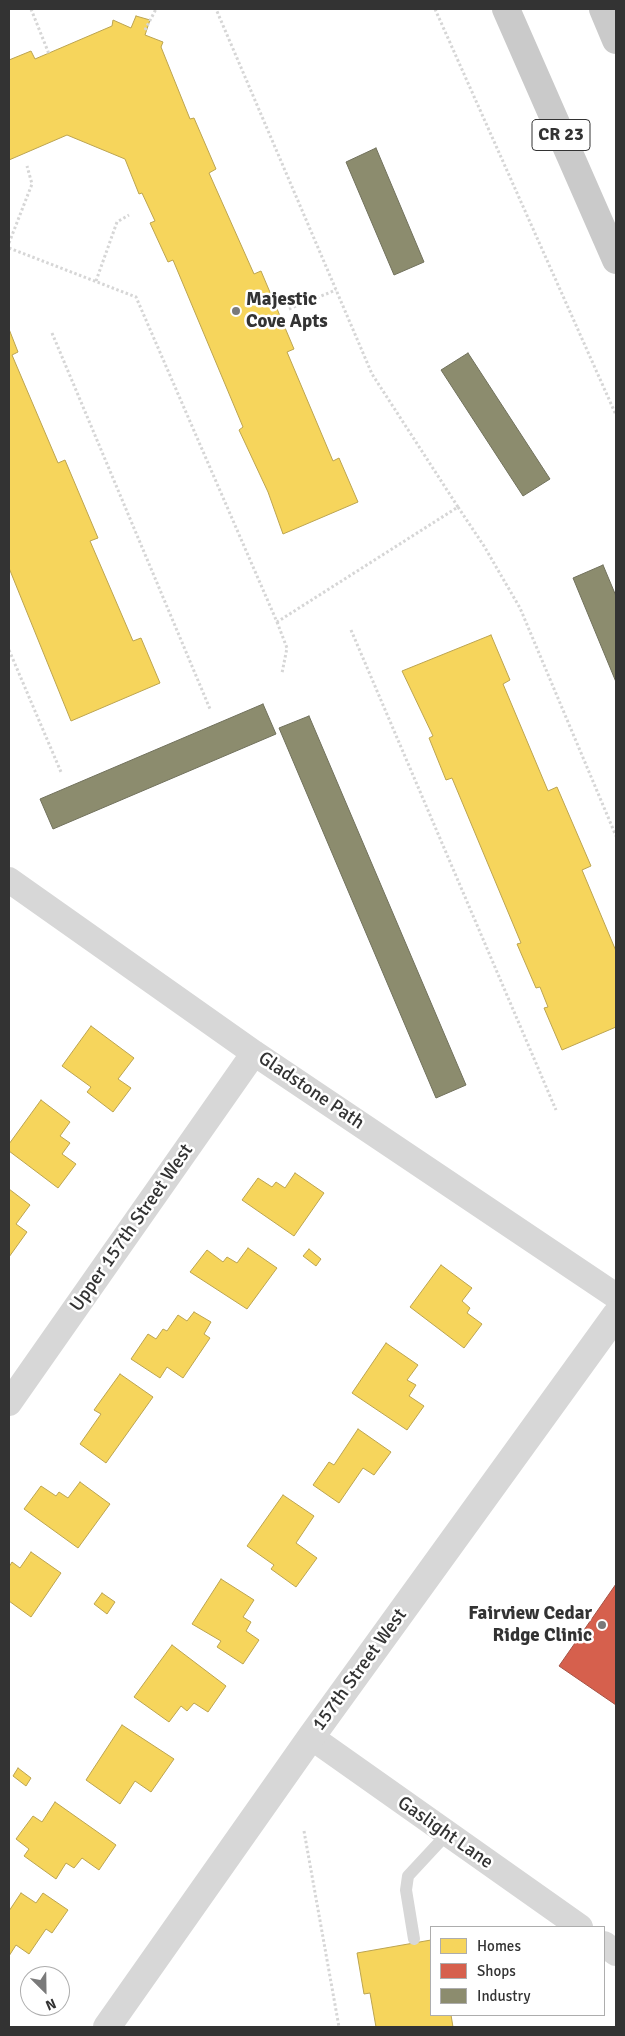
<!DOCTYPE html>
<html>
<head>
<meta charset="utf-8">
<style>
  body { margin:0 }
  #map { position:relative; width:625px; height:2036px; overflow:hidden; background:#fff; font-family:Signika,sans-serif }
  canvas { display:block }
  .frame { position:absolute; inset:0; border:10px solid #333; pointer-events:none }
  .legend { position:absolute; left:430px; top:1926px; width:175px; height:90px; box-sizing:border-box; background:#fff; border:1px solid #adadad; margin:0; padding:6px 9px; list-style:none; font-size:15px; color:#333 }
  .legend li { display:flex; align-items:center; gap:10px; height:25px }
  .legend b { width:25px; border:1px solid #adadad }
  .north { position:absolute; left:20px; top:1966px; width:50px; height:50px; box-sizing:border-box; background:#fff; border:1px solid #adadad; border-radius:50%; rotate:157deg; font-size:14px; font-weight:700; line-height:20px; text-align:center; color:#333 }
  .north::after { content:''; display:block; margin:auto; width:18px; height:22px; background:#7a7a7a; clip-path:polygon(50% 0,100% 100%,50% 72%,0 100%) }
</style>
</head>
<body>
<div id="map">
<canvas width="625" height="2036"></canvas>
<div class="frame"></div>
<ul class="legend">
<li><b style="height:14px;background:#f6d55c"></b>Homes</li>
<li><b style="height:14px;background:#d6604d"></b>Shops</li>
<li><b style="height:14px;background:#8c8c6e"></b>Industry</li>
</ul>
<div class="north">N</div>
</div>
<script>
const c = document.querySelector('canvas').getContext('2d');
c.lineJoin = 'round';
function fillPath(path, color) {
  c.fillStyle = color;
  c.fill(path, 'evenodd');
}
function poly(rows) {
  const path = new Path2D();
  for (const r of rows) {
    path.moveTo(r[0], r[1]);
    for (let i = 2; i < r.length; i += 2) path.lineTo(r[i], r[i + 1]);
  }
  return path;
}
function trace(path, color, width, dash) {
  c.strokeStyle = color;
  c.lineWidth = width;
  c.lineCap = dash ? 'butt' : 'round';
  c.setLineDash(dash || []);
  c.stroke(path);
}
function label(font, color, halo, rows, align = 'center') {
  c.font = font + ' Signika,sans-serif';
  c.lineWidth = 5;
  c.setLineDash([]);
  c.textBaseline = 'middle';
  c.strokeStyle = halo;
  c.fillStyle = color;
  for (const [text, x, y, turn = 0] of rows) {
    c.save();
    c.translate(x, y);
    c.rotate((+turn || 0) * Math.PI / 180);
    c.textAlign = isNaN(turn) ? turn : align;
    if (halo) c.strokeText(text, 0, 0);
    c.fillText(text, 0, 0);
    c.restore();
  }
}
const homes = poly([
  [136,16,150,20,145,35,163,42,161,47,190,119,194,118,216,169,209,173,254,274,261,271,294,349,287,352,333,461,339,458,358,502,283,534,268,492,239,430,243,427,173,260,168,262,150,223,155,221,142,193,139,194,125,159,67,135,9,160,9,60,31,51,35,59,112,26,113,20,131,28,136,16],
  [9,329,18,352,12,355,58,463,65,460,98,538,90,541,133,641,141,638,160,683,71,721,9,568,9,329],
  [491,635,510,680,503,684,548,791,557,787,591,866,582,870,616,951,616,1027,562,1050,544,1008,548,1007,540,987,536,988,517,944,521,943,452,778,446,780,429,738,433,736,402,671,491,635],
  [91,1026,134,1058,118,1079,131,1088,113,1112,87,1092,91,1087,62,1066,91,1026],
  [41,1100,70,1122,60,1136,70,1143,62,1154,76,1164,58,1188,9,1151,9,1144,41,1100],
  [295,1173,324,1193,294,1236,242,1200,258,1178,272,1187,276,1182,285,1188,295,1173],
  [9,1189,30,1205,16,1224,27,1232,9,1257,9,1189],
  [248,1248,277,1268,247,1309,190,1272,207,1250,223,1262,227,1257,237,1263,248,1248],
  [309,1249,321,1259,316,1266,303,1256,309,1249],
  [441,1265,472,1288,462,1301,470,1308,467,1313,482,1324,464,1348,410,1307,441,1265],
  [194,1312,211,1322,204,1334,210,1338,183,1378,167,1367,160,1378,131,1359,148,1334,156,1339,163,1329,167,1331,178,1315,187,1321,194,1312],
  [386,1343,418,1365,407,1380,416,1385,409,1396,424,1406,407,1430,352,1393,386,1343],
  [120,1374,153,1397,106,1463,80,1444,101,1414,94,1410,120,1374],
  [358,1429,391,1452,374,1475,363,1468,339,1503,313,1485,329,1462,334,1465,358,1429],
  [80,1482,110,1504,78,1548,24,1509,41,1486,56,1496,59,1492,68,1498,80,1482],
  [283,1495,314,1516,296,1543,317,1558,296,1587,271,1569,274,1565,247,1546,283,1495],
  [31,1552,61,1573,31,1617,9,1601,9,1567,12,1562,20,1568,31,1552],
  [221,1579,254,1600,243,1617,251,1622,246,1631,259,1640,243,1664,217,1647,221,1641,192,1624,221,1579],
  [102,1593,115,1602,107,1614,94,1604,102,1593],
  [172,1645,226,1686,208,1712,194,1703,187,1711,181,1706,169,1722,134,1697,172,1645],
  [122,1725,174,1759,151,1792,135,1781,120,1804,86,1780,122,1725],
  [18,1768,31,1778,26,1786,13,1776,18,1768],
  [55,1802,116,1845,99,1870,82,1858,74,1868,66,1863,56,1879,24,1856,29,1849,16,1839,33,1816,42,1822,55,1802],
  [21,1893,36,1903,43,1893,68,1910,52,1933,46,1929,29,1954,16,1945,9,1956,9,1911,21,1893],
  [431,1940,431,2015,451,2015,453,2027,376,2027,370,1993,364,1994,357,1953,431,1940]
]);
fillPath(homes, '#f6d55c');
trace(homes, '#bca450', 1);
const shops = poly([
  [616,1584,616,1705,559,1666,616,1584]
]);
fillPath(shops, '#d6604d');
trace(shops, '#a55245', 1);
const industry = poly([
  [376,148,424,262,394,275,346,162,376,148],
  [468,353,550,479,523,496,441,370,468,353],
  [603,565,616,596,616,682,573,578,603,565],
  [263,704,276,734,53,829,40,799,263,704],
  [309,716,466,1085,436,1098,279,728,309,716]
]);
fillPath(industry, '#8c8c6e');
trace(industry, '#71715c', 1);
trace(poly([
  [31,9,49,54],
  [435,9,616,415],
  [145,30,156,9],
  [9,243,32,184,27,166],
  [9,248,136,297,277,622,458,507,372,374,216,9],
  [96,281,117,222,129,215],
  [289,309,336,290],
  [52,333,210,709],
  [458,507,484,546,520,608,616,836],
  [277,622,287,648,282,673],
  [351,630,556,1110],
  [9,650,61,772],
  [304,1831,339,2027]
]), '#d6d6d6', 3, [2.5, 2.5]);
trace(poly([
  [414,1939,406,1890,408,1876,447,1834]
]), '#d7d7d7', 12);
trace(poly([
  [9,880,254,1053,616,1296],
  [9,1403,254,1053],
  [311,1737,580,1927],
  [604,1944,616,1953]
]), '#d7d7d7', 26);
trace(poly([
  [107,2027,311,1737,616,1315]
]), '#d7d7d7', 28);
trace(poly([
  [506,9,616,260],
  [603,9,616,40]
]), '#cacaca', 28);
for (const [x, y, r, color] of [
  [236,311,5,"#7a7a7a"],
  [602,1625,5,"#7a7a7a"]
]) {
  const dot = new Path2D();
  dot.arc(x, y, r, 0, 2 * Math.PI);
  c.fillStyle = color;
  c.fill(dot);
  trace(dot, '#fff', 2);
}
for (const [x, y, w] of [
  [561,135,58]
]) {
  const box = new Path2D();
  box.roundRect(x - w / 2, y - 15.5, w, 31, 4);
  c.fillStyle = '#fff';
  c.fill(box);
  trace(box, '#333', 1);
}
label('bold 18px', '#333', null, [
  ["CR 23",561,135]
]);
label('bold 19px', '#333', '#fff', [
  ["Majestic",246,300],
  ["Cove Apts",246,322],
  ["Fairview Cedar",592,1614,"right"],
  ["Ridge Clinic",592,1636,"right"]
], 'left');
label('19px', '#333', '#fff', [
  ["Gladstone Path",311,1091,34],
  ["Upper 157th Street West",132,1228,-55],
  ["157th Street West",360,1670,-54],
  ["Gaslight Lane",445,1833,35]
]);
</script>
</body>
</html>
